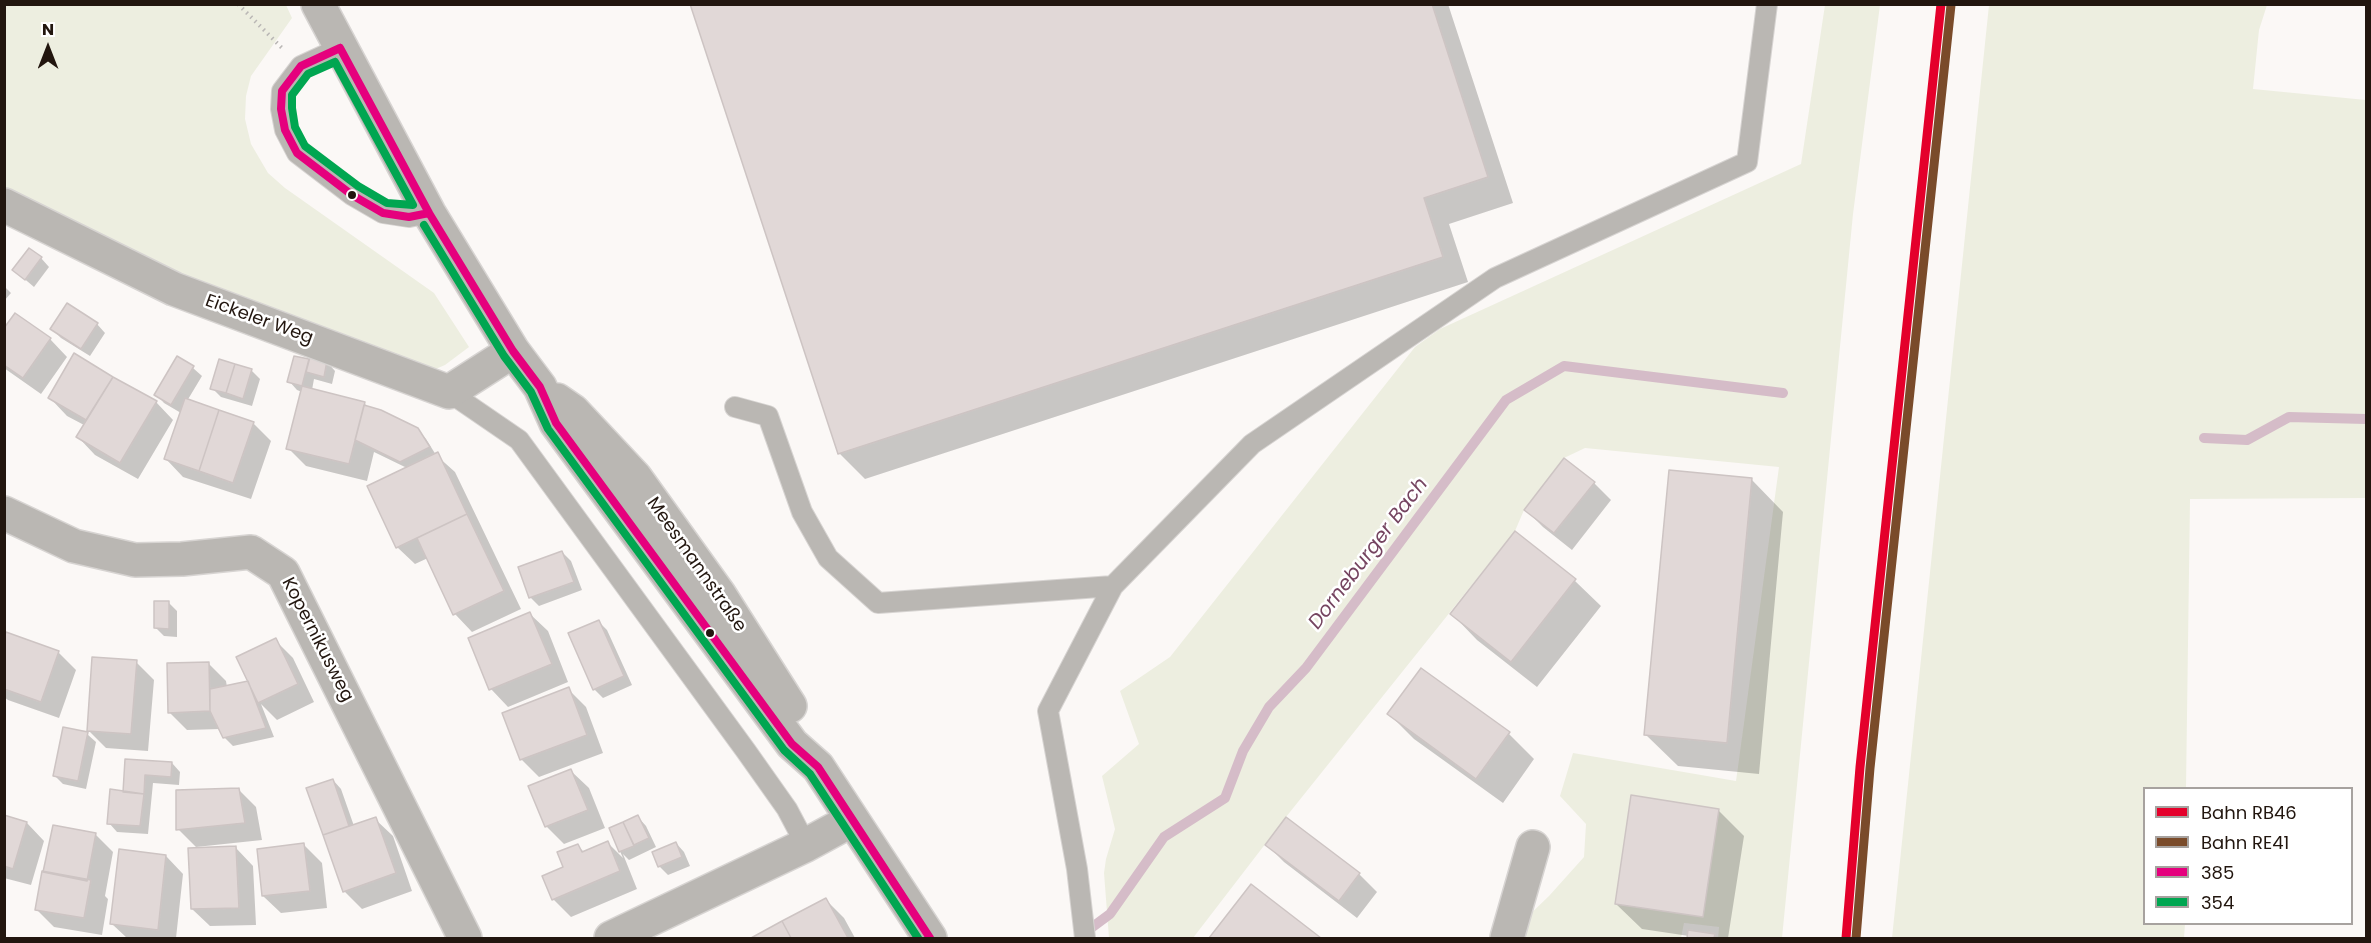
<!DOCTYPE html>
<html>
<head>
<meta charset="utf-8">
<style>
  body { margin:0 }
  #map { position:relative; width:2371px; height:943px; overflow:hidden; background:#fbf8f6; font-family:Poppins,sans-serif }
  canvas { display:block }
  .frame { position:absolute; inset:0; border:6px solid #22160f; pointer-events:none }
  .legend { position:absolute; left:2143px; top:787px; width:210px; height:138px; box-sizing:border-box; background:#fff; border:2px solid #a7a29f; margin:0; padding:8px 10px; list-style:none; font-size:18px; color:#22160f }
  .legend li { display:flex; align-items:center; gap:12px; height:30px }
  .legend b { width:30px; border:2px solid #a7a29f }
  .north { position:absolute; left:18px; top:18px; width:60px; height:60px; -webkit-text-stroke:4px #fff; paint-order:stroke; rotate:0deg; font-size:16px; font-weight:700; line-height:24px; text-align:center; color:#22160f }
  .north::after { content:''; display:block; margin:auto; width:21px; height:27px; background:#22160f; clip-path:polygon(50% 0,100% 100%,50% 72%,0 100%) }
</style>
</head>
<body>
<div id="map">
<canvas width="2371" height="943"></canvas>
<div class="frame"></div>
<ul class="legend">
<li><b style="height:8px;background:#e4002b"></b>Bahn RB46</li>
<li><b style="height:8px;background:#7a4b2a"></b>Bahn RE41</li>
<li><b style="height:8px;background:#e5007d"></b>385</li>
<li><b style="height:8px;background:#00a651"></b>354</li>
</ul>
<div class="north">N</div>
</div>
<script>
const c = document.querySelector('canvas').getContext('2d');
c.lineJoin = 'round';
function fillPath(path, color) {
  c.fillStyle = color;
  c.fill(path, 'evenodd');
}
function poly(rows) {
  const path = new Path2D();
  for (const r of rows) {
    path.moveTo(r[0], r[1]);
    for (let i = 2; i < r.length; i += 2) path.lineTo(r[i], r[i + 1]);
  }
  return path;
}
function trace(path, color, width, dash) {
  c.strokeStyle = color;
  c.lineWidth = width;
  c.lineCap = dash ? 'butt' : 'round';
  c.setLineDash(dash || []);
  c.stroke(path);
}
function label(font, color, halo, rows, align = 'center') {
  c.font = font + ' Poppins,sans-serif';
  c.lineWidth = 5;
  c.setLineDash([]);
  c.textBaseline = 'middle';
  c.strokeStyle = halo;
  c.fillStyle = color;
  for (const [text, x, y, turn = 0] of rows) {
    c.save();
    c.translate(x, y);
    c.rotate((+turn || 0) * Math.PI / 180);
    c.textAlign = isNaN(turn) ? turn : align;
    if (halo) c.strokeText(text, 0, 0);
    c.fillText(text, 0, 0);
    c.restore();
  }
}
fillPath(poly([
  [268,4,286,5,292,18,251,76,246,96,245,119,251,144,268,173,285,188,434,293,469,347,445,365,431,371,208,288,5,191,4,5],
  [1825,5,1880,5,1853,214,1782,938,1718,938,1719,927,1684,923,1681,938,1520,938,1524,920,1549,896,1584,857,1586,824,1560,796,1573,753,1736,781,1779,467,1585,448,1564,458,1524,510,1515,531,1286,817,1193,938,1109,938,1104,873,1106,859,1115,829,1102,776,1139,744,1120,691,1170,657,1415,347,1440,329,1801,164],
  [1989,5,2267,5,2259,30,2253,89,2366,100,2366,498,2190,499,2186,788,2144,788,2144,924,2185,924,2184,938,1892,938]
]), '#edeee0');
fillPath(poly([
  [692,4,1448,4,1513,203,1449,224,1468,282,865,479,839,453],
  [41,258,49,267,34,287,14,270],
  [4,286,11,293,4,301],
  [97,324,105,333,90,356,61,338,52,329],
  [4,330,50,339,67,357,41,394,4,368],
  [75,355,156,402,173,420,138,479,95,455,78,437,84,425,67,416,50,398],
  [295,357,327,362,335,371,332,384,314,379,312,390,364,403,369,408,417,429,426,439,436,455,455,472,521,609,472,632,455,614,428,558,415,564,397,547,407,468,374,452,367,481,306,466,288,448,302,392,297,390,289,381],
  [220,361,252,371,260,379,252,406,221,397,212,388],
  [193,368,202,376,187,401,253,423,271,441,251,499,183,477,166,459,181,413,164,403,156,394],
  [1751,479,1783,512,1759,774,1678,766,1645,734],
  [1594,483,1611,500,1572,550,1543,527,1526,510],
  [1516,533,1575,581,1601,606,1537,687,1477,640,1452,614],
  [562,552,571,561,582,590,539,606,530,597],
  [168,602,177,611,177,637,164,636,155,627],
  [530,614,548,631,568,682,508,707,491,689],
  [598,621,607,630,632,685,603,698,594,689],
  [275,640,293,658,314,702,277,720,261,704,274,737,233,746,224,737,220,729,187,730,169,712,209,664,226,681,227,687,249,683],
  [4,642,58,652,76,670,59,718,8,700,4,697],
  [136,662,154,680,148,751,106,748,88,730],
  [568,689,586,707,603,753,539,777,521,759],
  [1389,714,1509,734,1534,759,1503,803,1414,739],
  [87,734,96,742,86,789,63,784,54,775],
  [127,760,172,763,180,772,179,785,153,783,148,834,117,832,109,823,125,794],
  [571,771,589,788,605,828,564,844,546,826],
  [333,780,341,789,354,826,375,819,393,836,412,891,362,909,344,891,308,789],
  [238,789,256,807,262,840,196,847,178,829],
  [1718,810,1744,836,1728,938,1688,938,1689,936,1642,929,1616,904],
  [4,816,27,823,44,841,31,885,4,878],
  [638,817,646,826,656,847,629,860,623,854,637,889,571,917,553,899,565,868,578,846,584,852,608,843,623,858,610,829],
  [96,835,113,852,105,896,108,899,102,935,54,927,37,910],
  [676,843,684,852,690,866,668,875,660,867,654,853],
  [304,845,322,863,327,908,281,913,263,896],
  [1267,845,1359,874,1377,892,1357,918,1284,862],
  [236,848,253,866,256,925,210,926,192,909],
  [166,856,183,874,176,938,127,938,112,924],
  [1251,886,1319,938,1210,938],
  [826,900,844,918,855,938,754,938]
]), '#0003');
trace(poly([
  [2204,438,2247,440,2289,417,2366,419],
  [1083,934,1110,914,1164,837,1225,798,1243,751,1269,707,1306,668,1506,400,1564,366,1783,393]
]), '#d5bcc8', 10);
const building = poly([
  [690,4,1432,4,1488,177,1424,198,1443,257,838,454,690,4],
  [29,248,42,257,25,280,12,270,29,248],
  [67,303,98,323,81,349,50,329,67,303],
  [15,313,51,338,23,378,4,365,4,328,15,313],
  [74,353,113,377,86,420,48,398,74,353],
  [177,356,194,366,171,405,154,395,177,356],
  [294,356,309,359,302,386,287,382,294,356],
  [310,357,327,361,324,377,306,372,310,357],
  [219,359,235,364,226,393,210,389,219,359],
  [235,364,252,369,243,399,226,393,235,364],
  [113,377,157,401,120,463,76,437,113,377],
  [302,386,365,402,349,464,286,449,302,386],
  [185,398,219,410,199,471,164,459,185,398],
  [364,405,381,410,418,428,430,447,400,462,355,440,364,405],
  [219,410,254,422,233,483,199,471,219,410],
  [438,452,467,514,396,548,367,486,438,452],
  [1564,458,1595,482,1554,533,1524,510,1564,458],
  [1669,470,1752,478,1727,743,1644,735,1669,470],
  [467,514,504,591,453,615,417,538,467,514],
  [1515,531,1576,579,1511,662,1450,614,1515,531],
  [562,551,574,582,529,598,518,567,562,551],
  [154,601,169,601,169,629,154,628,154,601],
  [530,612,552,664,489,690,468,638,530,612],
  [599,620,624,676,593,690,568,633,599,620],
  [6,632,59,651,41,702,4,689,4,638,6,632],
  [276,638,298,684,258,703,236,657,276,638],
  [92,657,137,660,131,734,87,731,92,657],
  [209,662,210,711,168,713,167,663,209,662],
  [1421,668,1510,732,1476,779,1387,714,1421,668],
  [248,681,266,728,223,738,210,711,210,689,248,681],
  [569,687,587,735,520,760,502,713,569,687],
  [63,727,88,732,78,781,53,776,63,727],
  [125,759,172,762,171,777,145,775,144,794,123,792,125,759],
  [571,769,588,810,545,827,528,786,571,769],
  [333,779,349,826,323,835,306,788,333,779],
  [239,788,245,823,176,830,176,790,239,788],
  [110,789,144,794,140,826,107,824,110,789],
  [1631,795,1719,809,1703,917,1615,904,1631,795],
  [4,815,27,822,13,869,4,866,4,815],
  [638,815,649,838,634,845,623,822,638,815],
  [376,817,396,873,343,892,323,835,376,817],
  [1286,817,1360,873,1339,901,1265,845,1286,817],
  [623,822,634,846,619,852,609,828,623,822],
  [53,825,96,833,87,881,43,872,53,825],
  [608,841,620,871,552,900,542,876,563,867,557,852,578,844,582,852,608,841],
  [676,842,682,857,658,867,652,852,676,842],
  [304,843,310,891,262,896,257,849,304,843],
  [236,846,239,908,191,909,188,848,236,846],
  [119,849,166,855,158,930,110,924,119,849],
  [42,871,91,880,84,918,35,910,42,871],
  [1251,884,1321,938,1209,938,1251,884],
  [826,898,848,938,791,938,782,921,826,898],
  [782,921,791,938,751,938,782,921],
  [1688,930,1715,934,1714,938,1687,938,1688,930]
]);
fillPath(building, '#e1d8d7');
trace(building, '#cdc4c3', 1.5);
const service = poly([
  [340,48,301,66,282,91,281,109,285,130,297,153,352,195,383,213,409,217,429,213],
  [449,392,519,440,746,751,787,809,806,845],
  [735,407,768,416,802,512,828,558,878,603,1113,586],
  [1085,938,1077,869,1048,711,1113,586,1252,444,1495,278,1747,162,1767,4]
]);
const minor = poly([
  [318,4,429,213,513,351,540,387,556,423,792,744,818,767,930,938],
  [4,205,174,289,449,392,513,351],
  [557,400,573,411,635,477,719,594,790,706],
  [4,513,74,546,135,560,182,559,251,552,283,573,465,938],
  [611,938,806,845,852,820],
  [1507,938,1533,847]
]);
trace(service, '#d7d4d2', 22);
trace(minor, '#d7d4d2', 36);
trace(poly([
  [238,4,282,48]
]), '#bab7b5', 4, [1.5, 4.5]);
trace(service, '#bab7b3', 20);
trace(minor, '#bab7b3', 33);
trace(poly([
  [340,48,429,213,409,217,383,213,352,195,297,153,285,130,281,109,282,91,301,66,340,48],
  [429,213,513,351,540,387,556,423,792,744,818,767,930,938]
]), '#e5007d', 8);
trace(poly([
  [335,62,413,205,387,203,358,186,305,146,295,127,292,108,292,95,308,74,335,62],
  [424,225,504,356,531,392,548,429,784,750,810,774,918,938]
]), '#00a651', 8);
trace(poly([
  [1846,938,1860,767,1941,4]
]), '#e4002b', 9);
trace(poly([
  [1856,938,1870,768,1951,5]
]), '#7a4b2a', 9);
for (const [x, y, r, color] of [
  [352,195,5,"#22160f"],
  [710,633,5,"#22160f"]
]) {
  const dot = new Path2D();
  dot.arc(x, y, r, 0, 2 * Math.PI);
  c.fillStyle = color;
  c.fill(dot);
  trace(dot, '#fff', 2);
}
label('18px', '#22160f', '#fff', [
  ["Eickeler Weg",259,320,20],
  ["Meesmannstraße",696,565,55],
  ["Kopernikusweg",317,640,63]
]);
label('italic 20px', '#754460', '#fff', [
  ["Dorneburger Bach",1369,554,-53]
]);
</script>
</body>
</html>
